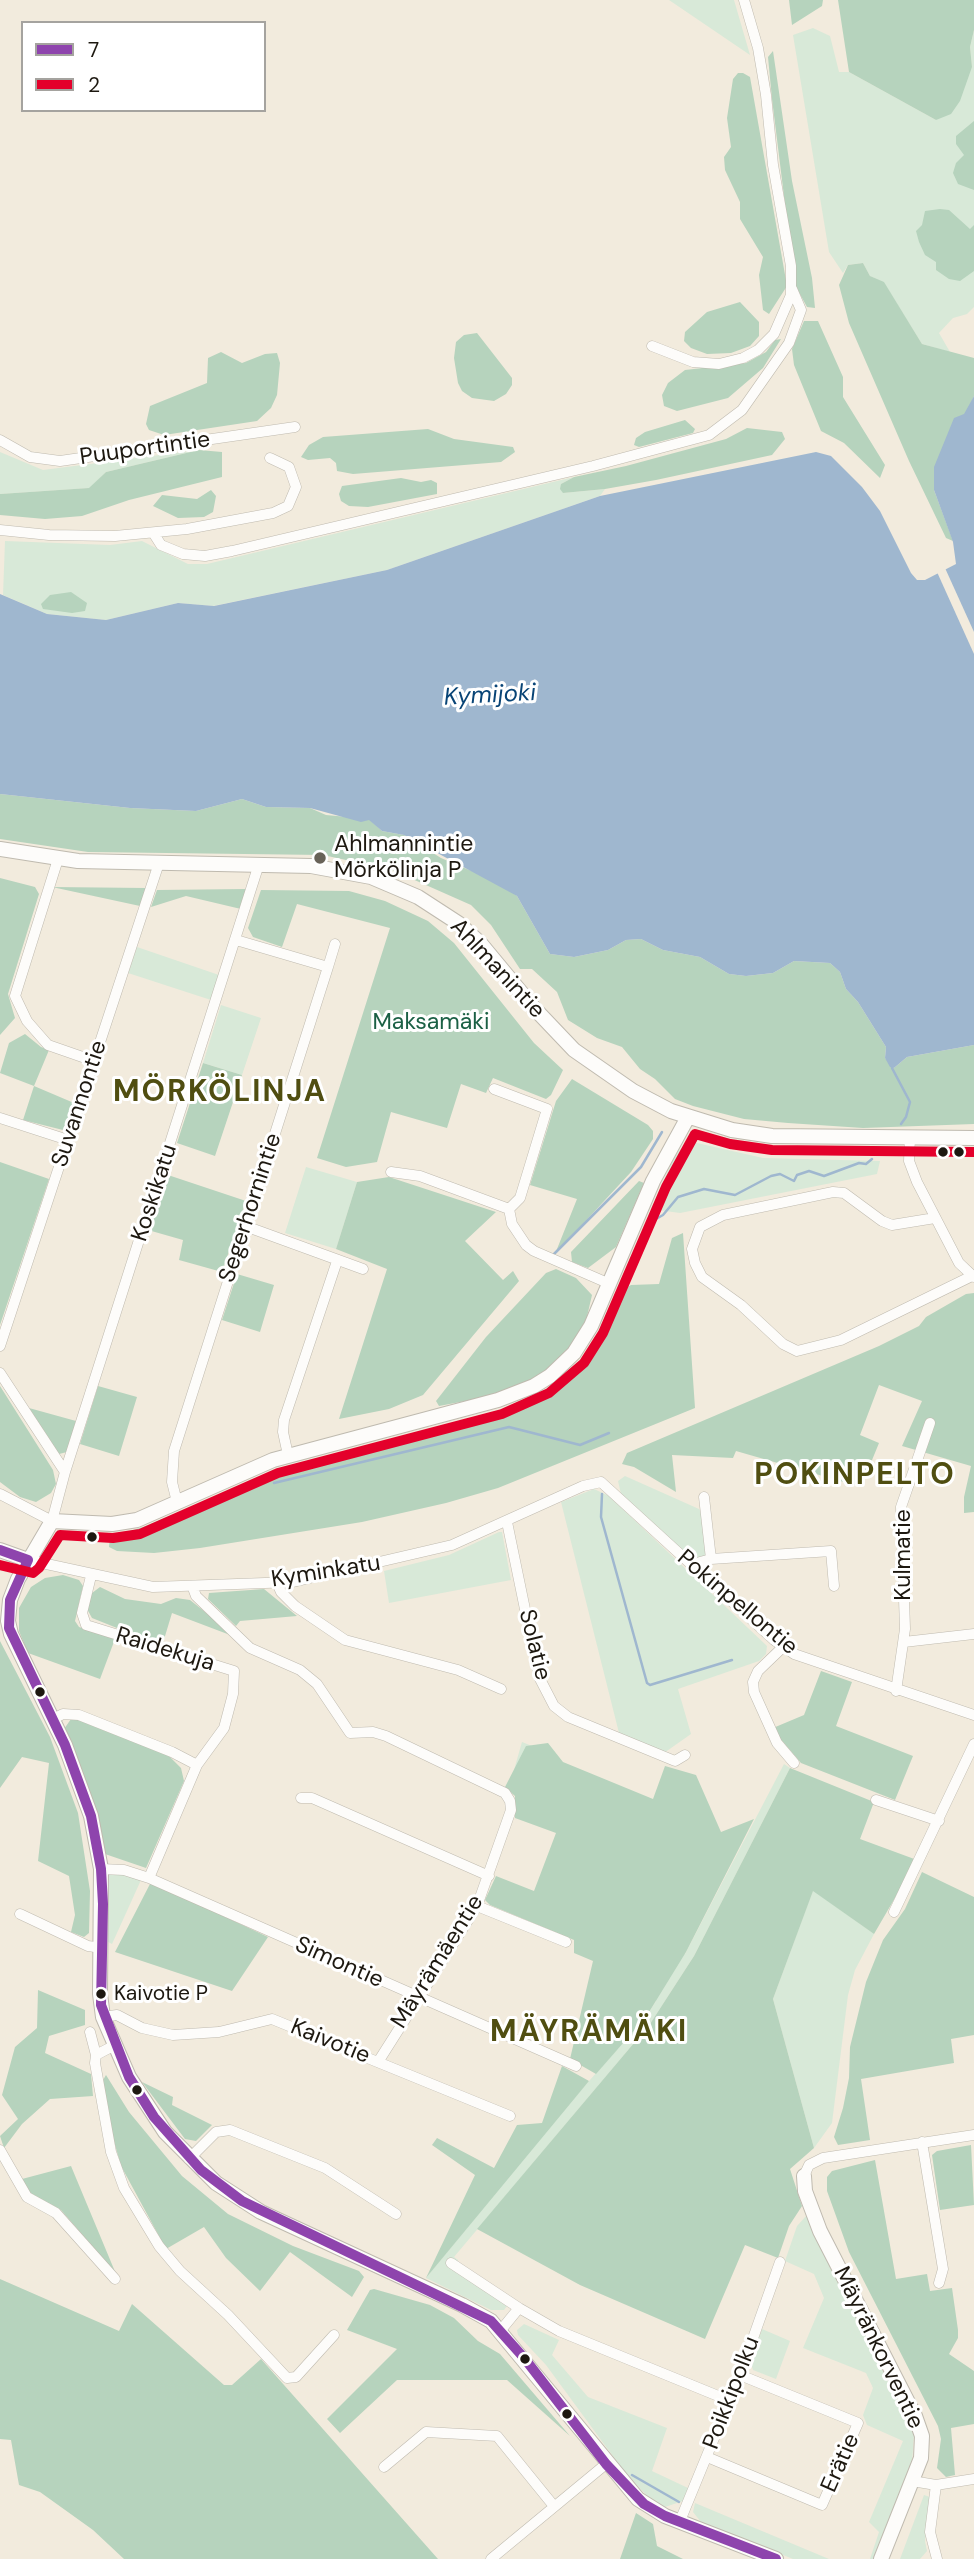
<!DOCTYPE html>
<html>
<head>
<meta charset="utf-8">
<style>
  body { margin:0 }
  #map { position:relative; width:974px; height:2559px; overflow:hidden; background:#f2ebdd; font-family:"DM Sans",sans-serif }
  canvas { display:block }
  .legend { position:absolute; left:21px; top:21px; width:245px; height:91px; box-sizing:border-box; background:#fff; border:2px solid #a5a39f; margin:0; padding:9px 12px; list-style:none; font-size:21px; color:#1d1810 }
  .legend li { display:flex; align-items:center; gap:14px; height:35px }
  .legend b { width:35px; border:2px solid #a5a39f }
</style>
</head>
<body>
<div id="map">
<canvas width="974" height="2559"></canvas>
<ul class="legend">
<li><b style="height:9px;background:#8e44ad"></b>7</li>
<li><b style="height:9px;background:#e4002b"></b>2</li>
</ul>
</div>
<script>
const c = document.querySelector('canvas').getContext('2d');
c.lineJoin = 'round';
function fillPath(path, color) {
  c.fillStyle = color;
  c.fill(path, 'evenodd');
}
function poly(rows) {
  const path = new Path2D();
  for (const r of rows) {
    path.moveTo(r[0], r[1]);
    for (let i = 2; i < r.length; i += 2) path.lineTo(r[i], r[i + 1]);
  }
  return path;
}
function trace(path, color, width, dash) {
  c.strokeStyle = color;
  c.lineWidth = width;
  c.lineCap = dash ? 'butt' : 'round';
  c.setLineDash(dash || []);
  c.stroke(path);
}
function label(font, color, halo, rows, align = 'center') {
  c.font = font + ' "DM Sans",sans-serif';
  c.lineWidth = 6;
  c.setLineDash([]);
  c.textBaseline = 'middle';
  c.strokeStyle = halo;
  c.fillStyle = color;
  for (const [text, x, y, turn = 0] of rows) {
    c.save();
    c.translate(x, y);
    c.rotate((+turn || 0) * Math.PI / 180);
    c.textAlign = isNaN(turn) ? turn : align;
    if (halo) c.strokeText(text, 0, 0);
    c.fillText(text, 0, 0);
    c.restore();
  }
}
fillPath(poly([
  [669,0,734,0,750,55],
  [813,28,830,36,839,72,849,72,936,120,972,67,970,47,974,30,974,307,967,314,953,318,939,333,950,352,922,344,884,283,870,276,863,263,848,265,843,273,829,252,793,35],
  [199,450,106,472,90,488,0,494,0,452,43,470],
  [574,477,561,484,563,493,605,489,600,496,387,570,213,606,178,603,106,620,47,614,3,595,5,541,110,545,142,541,188,564,207,564],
  [137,947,219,975,211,1000,128,973],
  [221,1005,261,1018,242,1075,203,1063],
  [688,1141,763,1158,880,1161,877,1174,680,1213,651,1209,675,1155],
  [306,1167,357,1182,336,1249,285,1233],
  [625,1476,699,1509,703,1514,706,1555,699,1558,685,1555,621,1494,618,1481],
  [594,1489,609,1496,767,1646,766,1654,759,1661,678,1689,691,1734,664,1753,619,1733,561,1502],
  [499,1532,502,1532,511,1580,389,1603,384,1571,449,1555],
  [522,1742,552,1754,685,1954,784,1764,790,1768,694,1956,650,2024,454,2257,458,2260,455,2270,507,2306,504,2310,491,2310,426,2278,549,2126,646,2017,656,2001,624,1932,514,1770],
  [111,1871,141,1880,112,1944,108,1942,108,1907,107,1873],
  [813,1890,874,1934,855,1970,848,1995,832,2123,814,2148,773,1999],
  [807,2215,914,2435,912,2463,875,2559,870,2559,879,2532,869,2522,903,2441,867,2425,863,2415,873,2388,866,2373,803,2348,824,2298,814,2274,785,2261,797,2226],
  [524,2324,559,2340,552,2355,588,2397,667,2428,652,2471,688,2488,683,2501,665,2507,652,2501,626,2474,546,2365,518,2335,517,2330],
  [762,2329,790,2341,776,2379,753,2370,750,2361],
  [924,2495,930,2497,925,2541,927,2551,920,2559,900,2559],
  [695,2503,829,2559,793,2559,701,2522,693,2512]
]), '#d8e9d8');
fillPath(poly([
  [789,0,823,0,822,6,792,25],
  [838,0,974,0,974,30,970,47,972,67,960,101,951,114,936,120,849,72],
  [773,51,792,181,812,278,815,308,807,307,795,285,772,99,768,57],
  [738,73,743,73,750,77,787,286,769,314,763,310,759,275,763,257,740,219,740,202,725,170,724,157,731,147,727,118,733,79],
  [974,121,974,190,958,184,953,173,956,163,964,155,956,144,956,136],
  [940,209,949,210,970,229,974,225,974,271,960,281,949,279,936,270,936,262,925,255,919,242,916,231,922,225,925,211],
  [863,263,870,276,884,282,922,344,974,358,974,396,934,490,953,541,946,538,909,461,849,323,839,285,848,265],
  [740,302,759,322,759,336,750,346,731,353,707,354,691,348,684,341,685,332,707,312],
  [804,321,818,321,843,377,843,397,885,465,880,478,844,443,821,431,794,365,792,349],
  [477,333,512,378,512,385,506,394,494,401,472,398,462,391,458,383,454,358,456,342,464,335],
  [781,339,763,368,728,398,677,411,664,406,662,395,668,383,685,370,746,363,766,352,775,340],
  [221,352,242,363,265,354,277,353,280,363,277,395,271,408,257,421,164,435,149,430,146,424,150,406,207,383,208,358],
  [685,420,695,429,693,433,639,447,634,445,636,438,645,432],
  [747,428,782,432,785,439,772,455,656,480,605,489,563,493,560,489,561,484,574,477,626,466,726,439],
  [428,429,454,439,513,447,515,452,501,462,353,474,337,471,336,463,330,458,308,460,301,457,309,445,323,437],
  [199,450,222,452,222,477,129,500,82,516,45,519,0,515,0,494,89,488,106,472],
  [401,478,421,482,431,480,437,483,437,494,368,507,349,506,341,501,339,494,342,486],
  [211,490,216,496,213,512,204,517,178,518,153,506,162,495,197,499],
  [71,592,87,603,85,611,72,613,43,609,41,604,50,595],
  [0,794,130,808,196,811,242,799,266,807,310,808,326,815,369,819,382,831,404,835,441,858,500,883,517,896,550,954,574,957,608,950,626,940,641,939,663,950,700,957,729,974,746,976,773,973,794,961,830,963,840,972,846,989,858,1002,886,1047,885,1058,894,1068,907,1057,974,1045,974,1124,863,1128,788,1123,744,1119,693,1106,675,1099,655,1079,640,1069,622,1047,597,1038,568,1020,557,992,532,969,520,969,491,925,471,905,392,870,323,855,88,852,0,839],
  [0,878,35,887,39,894,8,994,15,1018,0,1035],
  [52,887,146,888,140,906],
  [246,889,241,909,186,896,151,907,157,890],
  [261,890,349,891,385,901,428,921,454,943,534,1043,563,1070,551,1095,546,1099,493,1078,486,1093,461,1084,447,1128,391,1112,377,1162,346,1167,317,1158,390,928,297,904,282,947,253,937,248,928],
  [25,1034,41,1047,49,1050,34,1086,74,1103,67,1127,63,1130,23,1120,34,1086,0,1073,9,1043],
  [203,1063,242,1075,215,1156,177,1143],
  [572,1079,648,1125,653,1131,653,1139,631,1172,555,1254,577,1199,530,1185,556,1101],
  [0,1162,49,1179,0,1325],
  [165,1174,246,1201,222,1272,179,1260,183,1240,148,1230],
  [389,1177,496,1212,465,1241,503,1280,513,1271,519,1281,423,1395,389,1409,339,1419,387,1269,336,1249,357,1182],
  [639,1181,644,1183,616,1247,588,1268,572,1262,571,1252],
  [683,1233,695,1408,498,1488,446,1503,362,1522,200,1548,154,1553,117,1551,109,1547,110,1537,143,1527,274,1473,525,1403,559,1384,589,1355,622,1290,631,1285,659,1284,672,1238],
  [556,1269,576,1278,592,1295,586,1321,569,1349,540,1376,492,1396,439,1406,436,1401,486,1337,546,1273],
  [237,1274,274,1285,260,1332,222,1320],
  [974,1293,974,1512,964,1513,964,1497,971,1466,902,1446,922,1401,879,1385,860,1435,879,1443,861,1487,736,1451,733,1458,672,1455,676,1492,634,1467,622,1464,627,1453,879,1346,919,1326,926,1317,966,1294],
  [0,1386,53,1470,56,1484,51,1493,36,1502,20,1497,0,1482],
  [98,1386,137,1397,119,1456,80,1444],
  [29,1408,76,1421,67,1452,59,1454],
  [63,1575,79,1580,83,1586,75,1621,79,1627,115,1639,100,1679,28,1653,19,1631,19,1608,31,1587,45,1578],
  [100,1587,125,1599,161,1604,176,1598,190,1600,238,1638,172,1613,162,1646,92,1618,87,1609,92,1593],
  [264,1589,297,1616,240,1621,236,1626,208,1599,209,1593],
  [0,1641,50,1737,78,1813,90,1891,89,1933,84,1937,71,1932,75,1915,69,1876,38,1861,49,1763,22,1757,0,1788],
  [821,1671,852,1682,836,1726,913,1756,895,1800,801,1763,777,1735,773,1728,804,1715],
  [71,1719,83,1720,169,1756,181,1768,184,1781,146,1868,105,1854,64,1729],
  [548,1743,563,1762,653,1799,665,1766,696,1775,721,1832,754,1819,686,1952,646,2017,596,2074,570,2059,593,1961,574,1953,574,1940,490,1905,485,1900,496,1876,534,1891,556,1833,515,1818,515,1796,505,1787,526,1746],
  [790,1768,874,1802,860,1839,917,1860,874,1934,813,1891,773,1999,814,2148,790,2169,802,2206,789,2226,778,2258,745,2245,705,2339,580,2285,477,2229,650,2024,694,1956],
  [922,1872,974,1897,974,2035,951,2039,954,2063,861,2079,870,2140,838,2145,834,2137,843,2108,849,2078,850,2047,866,1982,883,1940,905,1909],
  [151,1882,268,1937,232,1991,115,1952],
  [38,1990,85,2010,85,2025,49,2036,45,2053,91,2074,93,2096,50,2099,22,2124,4,2148,0,2136,18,2119,2,2095,15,2047,37,2028],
  [562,2066,589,2081,426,2278,475,2175,432,2145,437,2138,494,2168,517,2125,542,2123],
  [106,2075,129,2112,182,2176,228,2214,293,2246,359,2271,364,2277,352,2297,290,2252,260,2291,226,2258,204,2227,166,2249,121,2166,108,2120,102,2082],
  [142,2082,173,2097,172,2105,212,2125,196,2141,185,2139],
  [971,2145,974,2205,940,2210,932,2155,937,2151],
  [875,2160,896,2279,927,2274,930,2291,952,2288,958,2330,958,2338,949,2354,974,2371,974,2424,951,2428,955,2475,946,2477,937,2468,941,2439,938,2426,849,2252,827,2191,827,2177,832,2171],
  [71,2166,116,2274,61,2210,30,2193,22,2179],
  [0,2279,119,2331,132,2304,224,2385,232,2385,261,2359,438,2559,124,2559,93,2530,40,2492,19,2485,11,2440,0,2439],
  [374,2289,430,2305,454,2318,478,2341,500,2354,570,2436,507,2380,397,2380,340,2433,327,2419,397,2349,347,2330,370,2290],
  [636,2513,653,2524,657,2546,683,2559,620,2559]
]), '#b6d3bd');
fillPath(poly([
  [974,396,974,1045,907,1057,894,1068,890,1067,885,1058,886,1047,858,1002,846,989,840,972,830,963,794,961,773,973,746,976,729,974,700,957,663,950,641,939,626,940,608,950,574,957,550,954,517,896,404,835,382,831,369,820,361,822,310,808,266,807,242,799,196,811,130,808,0,794,0,594,47,614,106,620,178,603,214,606,387,570,600,496,816,452,831,456,862,487,880,511,911,573,917,580,925,580,956,564,953,542,934,490,934,467,954,418,964,414]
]), '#9fb7cf');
fillPath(poly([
  [945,568,974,632,974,654,937,572]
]), '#f2ebdd');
trace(poly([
  [892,1068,910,1102,906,1117,901,1124],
  [656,1219,663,1215,678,1197,704,1189,735,1195,771,1176,780,1174,794,1181,797,1175,809,1171,824,1176,859,1163,866,1164,872,1159],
  [553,1255,641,1167,662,1132],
  [274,1483,509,1427,580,1445,609,1433],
  [602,1494,601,1517,647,1683,650,1685,732,1660],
  [632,2475,679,2502]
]), '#9fb7cf', 2.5);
const street = poly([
  [652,346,693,362,719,364,743,358,758,350,774,334,791,295,791,266,773,165,766,95,758,48,744,0],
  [0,440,30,457,60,461,295,427],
  [0,530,49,535,115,536,187,529,273,513,288,506,296,487,289,467,270,458],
  [154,534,161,545,183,554,205,556,232,551,593,466,709,435,742,410,789,343,801,310,792,289],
  [58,859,15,996,27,1021,48,1045,94,1061],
  [328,967,335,944],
  [494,1089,547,1109,520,1198,509,1209],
  [0,1118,68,1140],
  [910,1137,909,1161,917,1182,959,1263,974,1277],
  [391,1172,420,1176,509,1209,512,1224,526,1245,534,1251,610,1284],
  [935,1218,892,1225,882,1221,844,1193,833,1192,723,1215,700,1227,692,1249,695,1263,702,1277,741,1305,783,1344,797,1351,841,1340,972,1276],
  [245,1226,363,1269],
  [0,1346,159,863],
  [0,1373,65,1472],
  [288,1455,283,1432,284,1420,337,1261],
  [0,1494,52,1521],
  [704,1497,711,1559],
  [177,1502,172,1482,174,1451,328,967,236,940],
  [52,1521,65,1472,259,864],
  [507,1522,539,1677,554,1706,568,1717,675,1761,685,1755],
  [28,1560,153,1587,293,1582,452,1545,583,1486,601,1482,774,1640,794,1654,974,1715],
  [694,1568,700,1562,711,1559,831,1551,834,1586],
  [91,1576,82,1613,86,1625,234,1671,233,1694,224,1728,197,1765,149,1878],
  [277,1583,281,1592,295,1606,345,1640,458,1670,501,1689],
  [193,1588,196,1596,250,1648,300,1670,317,1684,350,1733,373,1732,386,1736,505,1793,510,1801,511,1810,477,1906,378,2062],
  [904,1642,974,1634],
  [783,1647,758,1671,753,1682,754,1692,777,1743,794,1763],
  [896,1691,905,1629,901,1507,930,1423],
  [53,1719,63,1714,79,1715,172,1752,197,1765],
  [301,1798,312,1798,489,1876],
  [876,1800,939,1821],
  [101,1869,124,1870,149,1878,576,2066],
  [477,1906,566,1942],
  [894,1912,974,1744],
  [20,1914,88,1946,102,1948],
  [103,2017,117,2015,142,2028,173,2035,219,2032,272,2019,510,2116],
  [90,2032,96,2055],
  [115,2045,96,2055,95,2063,111,2152,124,2188,159,2246,180,2271,228,2315,287,2378,296,2377,334,2335],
  [922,2142,943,2269,939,2283],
  [0,2150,27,2197,56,2213,115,2279],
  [189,2159,216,2132,230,2130,325,2168,396,2214],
  [804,2176,809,2165,823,2158,974,2135],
  [451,2263,519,2308],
  [501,2330,519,2308,559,2331,728,2400],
  [707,2457,822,2505,858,2423,740,2375],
  [384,2467,426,2432,497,2436,553,2505],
  [912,2481,936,2485,974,2479],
  [936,2485,930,2532,937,2559],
  [680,2521,740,2375,780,2262],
  [491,2559,606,2464]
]);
const secondary = poly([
  [0,849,78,861,311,866,371,877,418,897,458,923,481,944,534,1008,574,1050,633,1091,671,1111,732,1130,772,1136,974,1138],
  [688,1117,653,1181,591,1326,574,1353,550,1376,534,1386,498,1400,273,1460,137,1520,112,1524,52,1521,18,1579,10,1600,8,1621,11,1634,65,1745,91,1816,101,1869,100,1994,103,2017,129,2077,165,2132,216,2183,261,2212,462,2305,491,2321,638,2499,665,2516,776,2559],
  [0,1550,28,1560],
  [804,2176,805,2191,820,2231,915,2416,922,2436,921,2458,881,2559]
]);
trace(street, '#bfbaaf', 11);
trace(secondary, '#bfbaaf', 16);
trace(street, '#fdfcfa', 10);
trace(secondary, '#fdfcfa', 14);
trace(poly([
  [0,1550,28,1560,10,1600,9,1628,65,1745,91,1816,101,1869,103,1904,101,2005,129,2077,154,2117,201,2170,242,2201,491,2321,525,2359,606,2464,644,2504,665,2516,776,2559]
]), '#8e44ad', 10);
trace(poly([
  [0,1565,33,1573,39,1568,60,1535,113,1538,140,1534,278,1473,502,1414,549,1393,584,1363,603,1333,666,1187,695,1134,730,1144,772,1150,974,1152]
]), '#e4002b', 10);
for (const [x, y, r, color] of [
  [320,858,7,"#686258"],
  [943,1152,6,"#1d1810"],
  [959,1152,6,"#1d1810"],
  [92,1537,6,"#1d1810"],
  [40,1692,6,"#1d1810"],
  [101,1994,6,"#1d1810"],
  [137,2090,6,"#1d1810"],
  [525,2359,6,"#1d1810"],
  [567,2414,6,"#1d1810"]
]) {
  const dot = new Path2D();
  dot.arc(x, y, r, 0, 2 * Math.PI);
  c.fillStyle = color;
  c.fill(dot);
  trace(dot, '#fff', 2.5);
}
label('21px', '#1d1810', '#fff', [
  ["Kaivotie P",114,1994]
], 'left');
label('23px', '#1d1810', '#fff', [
  ["Puuportintie",145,449,-8],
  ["Ahlmanintie",497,969,47],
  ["Suvannontie",80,1104,-72],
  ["Koskikatu",155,1193,-72],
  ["Segerhornintie",251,1208,-72],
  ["Kulmatie",904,1555,-90],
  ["Kyminkatu",326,1572,-9],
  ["Pokinpellontie",737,1603,40],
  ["Solatie",534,1645,76],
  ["Raidekuja",165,1650,17],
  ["Mäyrämäentie",438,1962,-58],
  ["Simontie",339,1963,24],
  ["Kaivotie",330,2042,22],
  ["Mäyränkorventie",878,2348,64],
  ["Poikkipolku",732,2393,-69],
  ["Erätie",841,2463,-66]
]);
label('23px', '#1d1810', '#fff', [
  ["Ahlmannintie",334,845],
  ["Mörkölinja P",334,871]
], 'left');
label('23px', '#1b6045', '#fff', [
  ["Maksamäki",431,1023]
]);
label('italic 24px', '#084476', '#fff', [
  ["Kymijoki",490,696,-3]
]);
c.letterSpacing = '2px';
label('bold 30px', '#504e11', '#fff', [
  ["MÖRKÖLINJA",220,1093],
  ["POKINPELTO",855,1476],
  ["MÄYRÄMÄKI",589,2033]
]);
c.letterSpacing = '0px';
</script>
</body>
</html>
